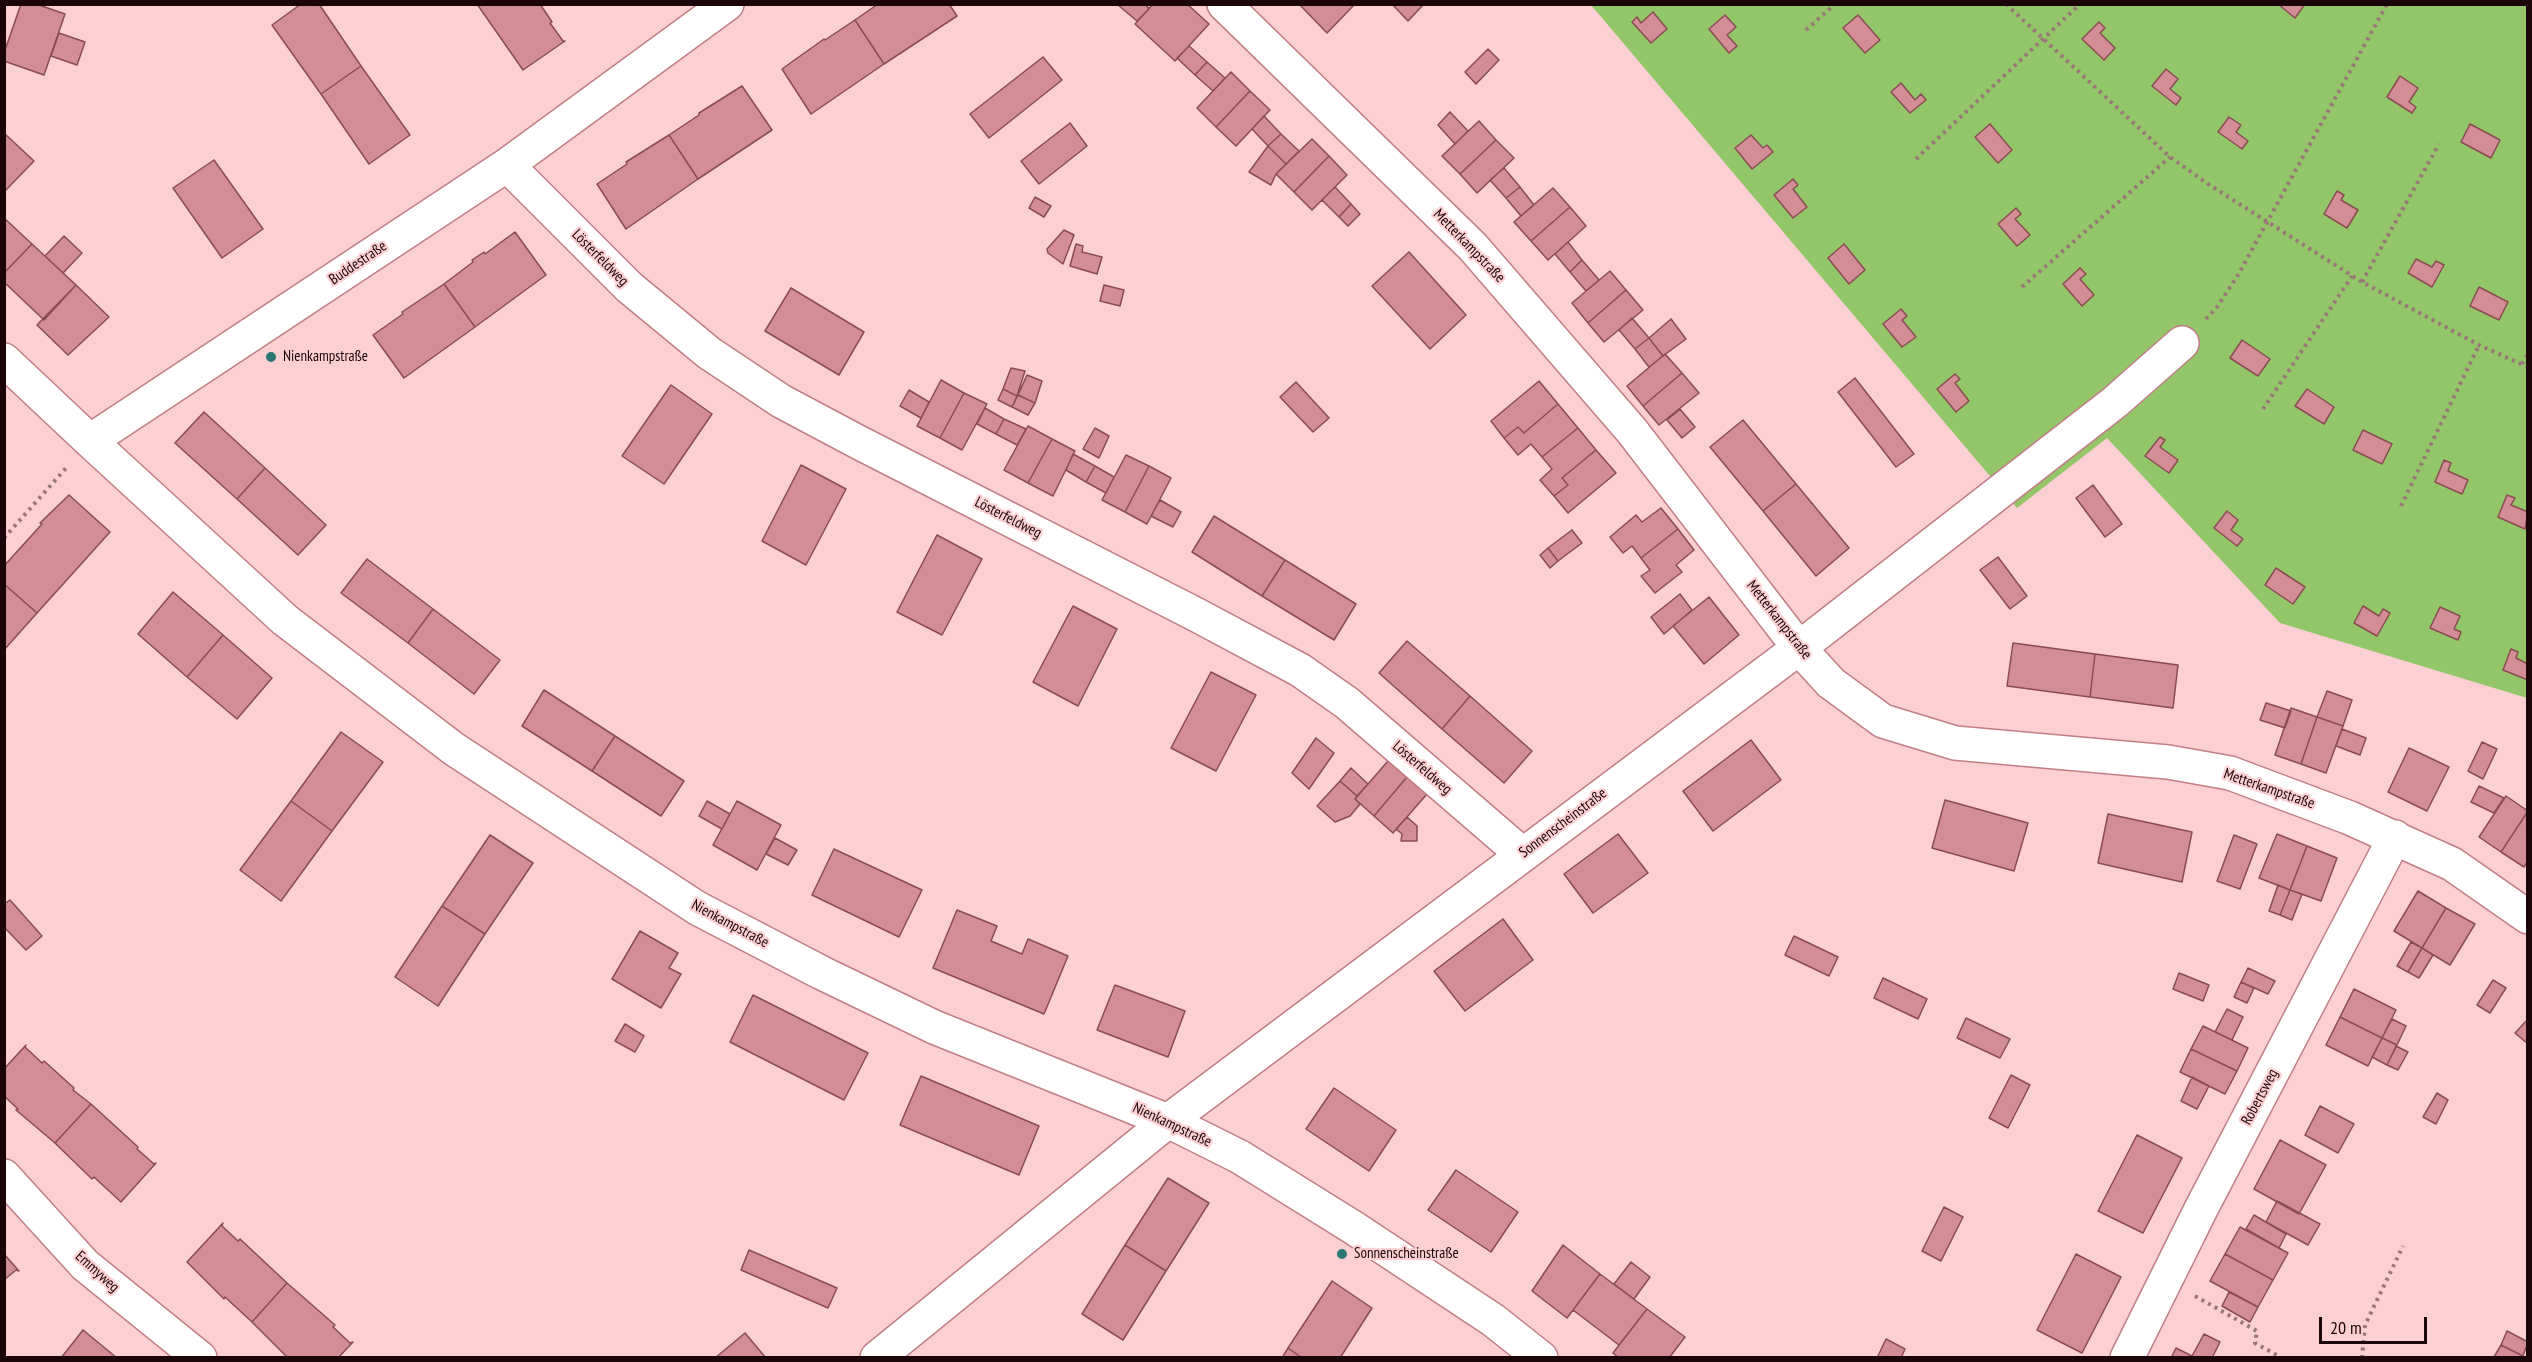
<!DOCTYPE html>
<html>
<head>
<meta charset="utf-8">
<style>
  body { margin:0 }
  #map { position:relative; width:2532px; height:1362px; overflow:hidden; background:#fcd0d3; font-family:"PT Sans Narrow",sans-serif }
  canvas { display:block }
  .frame { position:absolute; inset:0; border:6px solid #1b0508; pointer-events:none }
  .scale { position:absolute; left:2319px; top:1317px; width:108px; height:27px; box-sizing:border-box; border:3px solid #1b0508; border-top:0; padding-left:8px; font-size:18px; line-height:21px; white-space:nowrap; color:#1b0508; -webkit-text-stroke:4px #fcd0d3; paint-order:stroke }
</style>
</head>
<body>
<div id="map">
<canvas width="2532" height="1362"></canvas>
<div class="frame"></div>
<div class="scale">20 m</div>
</div>
<script>
const c = document.querySelector('canvas').getContext('2d');
c.lineJoin = 'round';
function fillPath(path, color) {
  c.fillStyle = color;
  c.fill(path, 'evenodd');
}
function poly(rows) {
  const path = new Path2D();
  for (const r of rows) {
    path.moveTo(r[0], r[1]);
    for (let i = 2; i < r.length; i += 2) path.lineTo(r[i], r[i + 1]);
  }
  return path;
}
function trace(path, color, width, dash) {
  c.strokeStyle = color;
  c.lineWidth = width;
  c.lineCap = dash ? 'butt' : 'round';
  c.setLineDash(dash || []);
  c.stroke(path);
}
function label(font, color, halo, rows, align = 'center') {
  c.font = font + ' "PT Sans Narrow",sans-serif';
  c.lineWidth = 4.5;
  c.setLineDash([]);
  c.textBaseline = 'middle';
  c.strokeStyle = halo;
  c.fillStyle = color;
  for (const [text, x, y, turn = 0] of rows) {
    c.save();
    c.translate(x, y);
    c.rotate((+turn || 0) * Math.PI / 180);
    c.textAlign = isNaN(turn) ? turn : align;
    if (halo) c.strokeText(text, 0, 0);
    c.fillText(text, 0, 0);
    c.restore();
  }
}
fillPath(poly([
  [1591,5,2527,5,2527,698,2280,623,2107,438,2017,508]
]), '#92c668');
const building = poly([
  [21,4,36,4,65,14,44,75,4,61,4,53,21,4],
  [301,4,319,4,361,66,321,94,272,25,301,4],
  [477,4,540,4,552,22,550,23,563,41,565,41,523,70,477,4],
  [878,4,949,4,957,16,884,64,855,20,878,4],
  [1145,4,1149,9,1137,21,1118,5,1145,4],
  [1153,4,1187,4,1209,24,1175,61,1135,24,1153,4],
  [1299,4,1355,4,1327,33,1299,4],
  [1392,4,1424,4,1408,21,1392,4],
  [2278,4,2305,4,2295,18,2278,4],
  [1653,12,1667,29,1651,43,1632,22,1637,17,1641,23,1653,12],
  [1725,15,1736,27,1727,35,1737,46,1729,53,1709,29,1725,15],
  [1858,15,1880,40,1865,53,1843,28,1858,15],
  [855,20,884,64,811,114,782,69,824,39,825,40,855,20],
  [2099,22,2105,28,2100,33,2115,48,2104,60,2082,39,2099,22],
  [59,33,85,42,77,65,51,56,59,33],
  [1189,46,1207,62,1195,75,1177,58,1189,46],
  [1488,49,1499,60,1476,84,1465,72,1488,49],
  [1043,57,1062,80,989,138,970,114,1043,57],
  [1207,62,1225,78,1213,91,1195,75,1207,62],
  [361,66,410,135,369,164,321,94,361,66],
  [2166,69,2178,79,2170,89,2181,98,2176,105,2152,86,2166,69],
  [1231,72,1250,91,1216,127,1197,108,1231,72],
  [2400,76,2418,88,2409,102,2416,107,2412,113,2387,97,2400,76],
  [1901,83,1915,100,1921,94,1926,100,1910,113,1891,92,1901,83],
  [742,86,772,130,698,179,669,135,699,115,699,113,742,86],
  [1250,91,1270,110,1236,146,1216,127,1250,91],
  [1450,112,1468,131,1455,144,1438,125,1450,112],
  [1264,116,1281,134,1268,146,1252,129,1264,116],
  [2229,117,2241,125,2236,132,2248,141,2242,149,2218,132,2229,117],
  [1479,121,1496,140,1460,174,1442,156,1479,121],
  [1070,123,1087,146,1039,184,1021,161,1070,123],
  [1990,124,2012,150,1998,163,1975,137,1990,124],
  [2470,124,2500,140,2491,158,2461,142,2470,124],
  [4,133,34,161,4,192,4,133],
  [1281,134,1299,151,1286,164,1268,146,1281,134],
  [669,135,698,179,626,229,597,184,627,164,626,162,669,135],
  [1751,135,1763,148,1767,145,1773,152,1752,169,1735,148,1751,135],
  [1312,139,1329,156,1294,192,1276,174,1312,139],
  [1496,140,1514,158,1477,193,1460,174,1496,140],
  [1268,146,1286,164,1276,174,1271,185,1249,172,1268,146],
  [1329,156,1347,175,1312,210,1294,192,1329,156],
  [214,160,263,229,222,258,173,188,214,160],
  [1504,168,1520,187,1506,198,1490,180,1504,168],
  [1793,179,1798,185,1793,189,1807,207,1793,218,1774,195,1793,179],
  [1335,187,1351,204,1339,217,1322,200,1335,187],
  [1520,187,1534,205,1521,216,1506,198,1520,187],
  [1553,188,1570,207,1531,241,1514,222,1553,188],
  [2337,191,2344,195,2341,200,2358,210,2347,228,2324,214,2337,191],
  [1035,197,1051,206,1044,217,1029,208,1035,197],
  [1351,204,1360,214,1348,226,1339,217,1351,204],
  [1570,207,1586,226,1548,260,1531,241,1570,207],
  [2016,208,2021,214,2015,219,2030,235,2017,246,1998,224,2016,208],
  [4,218,32,244,4,273,4,218],
  [1064,230,1074,235,1063,264,1048,253,1047,249,1064,230],
  [515,232,546,275,475,327,444,284,473,262,472,260,484,252,485,254,515,232],
  [64,236,82,253,63,273,45,256,64,236],
  [1568,242,1582,260,1570,272,1555,254,1568,242],
  [32,244,76,285,44,320,4,282,4,273,32,244],
  [1076,244,1083,246,1082,252,1102,257,1097,274,1070,266,1076,244],
  [1844,244,1865,270,1849,284,1828,258,1844,244],
  [1409,252,1466,315,1430,349,1372,286,1409,252],
  [2416,259,2432,267,2436,261,2444,265,2432,287,2408,273,2416,259],
  [1582,260,1599,280,1586,291,1570,272,1582,260],
  [2080,268,2086,274,2080,279,2094,295,2082,306,2063,284,2080,268],
  [1610,271,1626,290,1588,323,1572,303,1610,271],
  [444,284,475,327,404,378,373,335,403,314,402,312,444,284],
  [76,285,109,317,68,355,37,325,76,285],
  [1104,285,1124,290,1120,306,1100,301,1104,285],
  [2479,287,2508,302,2499,320,2470,306,2479,287],
  [791,288,864,332,839,375,765,331,791,288],
  [1626,290,1643,310,1604,342,1588,323,1626,290],
  [1901,309,1907,316,1902,320,1916,337,1902,347,1883,324,1901,309],
  [1632,318,1649,338,1635,349,1619,330,1632,318],
  [1671,319,1686,339,1663,356,1649,338,1671,319],
  [1649,338,1663,356,1649,367,1635,349,1649,338],
  [2242,340,2270,359,2258,376,2230,358,2242,340],
  [1665,354,1682,373,1643,406,1627,386,1665,354],
  [1011,368,1025,371,1017,396,1003,389,1011,368],
  [1682,373,1699,393,1659,425,1643,406,1682,373],
  [1955,374,1960,379,1955,383,1969,401,1956,412,1937,389,1955,374],
  [1027,375,1042,381,1035,403,1018,395,1027,375],
  [1855,378,1914,454,1896,467,1838,392,1855,378],
  [941,380,964,393,940,438,917,426,941,380],
  [1539,381,1558,404,1524,433,1518,427,1504,438,1491,421,1539,381],
  [1296,382,1329,418,1313,432,1280,397,1296,382],
  [671,385,712,414,664,484,622,456,671,385],
  [1003,389,1017,396,1012,407,998,400,1003,389],
  [2307,389,2334,407,2324,424,2295,406,2307,389],
  [909,390,929,402,921,418,900,406,909,390],
  [964,393,987,404,962,450,940,438,964,393],
  [1018,395,1035,403,1028,415,1012,407,1018,395],
  [1558,404,1578,428,1542,457,1531,444,1518,455,1504,438,1518,427,1524,433,1558,404],
  [985,408,1004,419,996,434,977,424,985,408],
  [1680,409,1695,427,1682,438,1667,420,1680,409],
  [204,412,265,468,237,499,175,443,204,412],
  [1004,419,1026,429,1017,445,996,434,1004,419],
  [1743,420,1796,484,1763,511,1710,447,1743,420],
  [1028,426,1052,439,1028,483,1004,470,1028,426],
  [1095,428,1109,436,1099,458,1083,449,1095,428],
  [1578,428,1596,450,1562,478,1568,485,1554,496,1540,480,1552,469,1542,457,1578,428],
  [2363,430,2392,444,2382,464,2353,450,2363,430],
  [2160,437,2165,440,2160,447,2178,460,2169,473,2145,456,2160,437],
  [1052,439,1075,451,1053,496,1028,483,1052,439],
  [1596,450,1616,473,1568,513,1554,496,1568,485,1562,478,1596,450],
  [1073,454,1095,466,1086,482,1066,470,1073,454],
  [1126,455,1149,466,1125,512,1102,500,1126,455],
  [2444,460,2451,463,2448,471,2468,480,2462,494,2435,482,2444,460],
  [801,465,846,489,806,565,762,541,801,465],
  [1095,466,1114,477,1106,493,1086,482,1095,466],
  [1149,466,1171,478,1147,524,1125,512,1149,466],
  [265,468,326,525,298,555,237,499,265,468],
  [1796,484,1849,548,1816,576,1763,511,1796,484],
  [2093,485,2122,524,2105,537,2076,498,2093,485],
  [69,495,110,532,37,613,4,584,4,566,42,524,40,523,69,495],
  [2507,495,2515,498,2511,505,2528,512,2525,529,2498,517,2507,495],
  [1160,500,1181,512,1173,527,1151,516,1160,500],
  [1661,508,1678,529,1641,558,1632,546,1623,553,1610,537,1636,515,1642,522,1661,508],
  [2227,511,2238,520,2231,530,2243,539,2237,546,2214,528,2227,511],
  [1214,516,1285,560,1262,596,1192,552,1214,516],
  [1678,529,1694,550,1676,565,1682,572,1655,593,1641,576,1650,570,1641,558,1678,529],
  [1572,530,1582,543,1558,561,1548,548,1572,530],
  [937,535,982,559,942,635,897,612,937,535],
  [1548,548,1558,561,1550,568,1540,555,1548,548],
  [1998,557,2027,596,2010,609,1980,570,1998,557],
  [367,559,433,609,408,643,341,593,367,559],
  [1285,560,1356,604,1334,640,1262,596,1285,560],
  [2276,568,2305,587,2293,604,2265,585,2276,568],
  [4,584,37,613,4,650,4,584],
  [173,592,223,635,187,677,138,634,173,592],
  [1680,594,1692,610,1664,634,1651,617,1680,594],
  [1709,597,1739,635,1704,664,1673,626,1709,597],
  [1073,606,1117,629,1078,706,1033,682,1073,606],
  [2363,606,2379,616,2383,609,2390,613,2377,636,2354,623,2363,606],
  [2440,607,2460,616,2454,629,2461,632,2458,640,2430,628,2440,607],
  [433,609,500,660,474,694,408,643,433,609],
  [223,635,272,678,237,719,187,677,223,635],
  [1407,641,1470,696,1442,729,1379,673,1407,641],
  [2013,643,2095,654,2090,697,2007,686,2013,643],
  [2511,649,2518,652,2516,658,2528,664,2528,680,2503,670,2511,649],
  [2095,654,2178,665,2173,708,2090,697,2095,654],
  [1211,672,1256,695,1216,771,1171,748,1211,672],
  [544,690,615,736,592,771,522,726,544,690],
  [2327,691,2352,700,2343,726,2317,717,2327,691],
  [1470,696,1532,751,1504,783,1442,729,1470,696],
  [2266,703,2291,711,2285,728,2260,720,2266,703],
  [2291,708,2317,717,2301,764,2275,755,2291,708],
  [2317,717,2343,726,2326,773,2301,764,2317,717],
  [2342,729,2366,738,2360,755,2336,746,2342,729],
  [341,732,383,762,332,831,291,801,341,732],
  [615,736,684,781,661,816,592,771,615,736],
  [1316,738,1334,753,1309,789,1292,773,1316,738],
  [1751,740,1781,780,1713,831,1683,791,1751,740],
  [2482,742,2497,749,2483,779,2468,771,2482,742],
  [2409,748,2449,767,2427,811,2388,792,2409,748],
  [1388,761,1407,777,1374,816,1355,799,1388,761],
  [1351,768,1368,784,1357,796,1340,781,1351,768],
  [1407,777,1427,794,1393,833,1374,816,1407,777],
  [1340,781,1357,796,1355,799,1360,804,1350,816,1335,822,1317,806,1340,781],
  [2479,786,2504,798,2494,813,2471,802,2479,786],
  [2506,796,2528,811,2501,852,2479,837,2506,796],
  [1945,800,2028,823,2014,871,1932,848,1945,800],
  [291,801,332,831,281,901,240,870,291,801],
  [707,801,730,814,722,829,699,816,707,801],
  [737,801,781,825,757,870,713,845,737,801],
  [2528,811,2528,861,2524,867,2501,852,2528,811],
  [2108,814,2192,832,2182,882,2098,863,2108,814],
  [1407,817,1417,826,1417,841,1401,841,1402,834,1396,829,1407,817],
  [1618,834,1648,873,1593,913,1564,874,1618,834],
  [2277,834,2307,846,2290,890,2259,878,2277,834],
  [490,835,533,863,485,934,442,906,490,835],
  [2234,835,2257,844,2240,889,2217,881,2234,835],
  [775,838,797,850,788,865,766,854,775,838],
  [2307,846,2337,858,2321,901,2290,890,2307,846],
  [834,849,922,890,899,937,812,895,834,849],
  [2278,885,2290,890,2280,915,2269,911,2278,885],
  [2290,890,2302,894,2292,920,2280,915,2290,890],
  [2418,891,2446,908,2422,948,2394,931,2418,891],
  [10,900,42,936,26,950,4,927,4,904,10,900],
  [442,906,485,934,438,1006,395,977,442,906],
  [2446,908,2475,924,2450,965,2422,948,2446,908],
  [957,910,997,926,991,941,1022,954,1028,939,1068,956,1044,1014,933,968,957,910],
  [1503,919,1533,960,1465,1011,1434,971,1503,919],
  [640,931,678,953,669,968,681,974,661,1008,612,979,640,931],
  [1794,936,1838,957,1829,976,1785,955,1794,936],
  [2411,942,2422,948,2408,972,2397,966,2411,942],
  [2422,948,2433,955,2419,978,2408,972,2422,948],
  [2248,968,2275,981,2268,994,2241,982,2248,968],
  [2179,973,2209,985,2203,1001,2173,989,2179,973],
  [1883,978,1927,999,1918,1019,1874,998,1883,978],
  [2493,980,2506,988,2490,1013,2477,1005,2493,980],
  [2241,982,2254,988,2247,1003,2234,997,2241,982],
  [1115,985,1185,1011,1168,1057,1097,1030,1115,985],
  [2354,989,2396,1010,2382,1038,2340,1017,2354,989],
  [753,995,868,1053,844,1100,730,1042,753,995],
  [2227,1009,2243,1017,2232,1040,2215,1032,2227,1009],
  [2340,1017,2382,1038,2368,1066,2326,1045,2340,1017],
  [1966,1018,2010,1039,2000,1058,1957,1038,1966,1018],
  [2392,1019,2406,1026,2397,1045,2382,1038,2392,1019],
  [2528,1019,2528,1044,2515,1033,2528,1019],
  [625,1024,644,1036,635,1052,615,1041,625,1024],
  [2203,1026,2248,1048,2237,1071,2191,1049,2203,1026],
  [2382,1038,2397,1045,2387,1065,2372,1057,2382,1038],
  [26,1045,25,1047,42,1063,44,1061,74,1088,73,1090,91,1104,55,1143,16,1110,18,1109,4,1096,4,1069,26,1045],
  [2396,1046,2408,1052,2398,1070,2387,1065,2396,1046],
  [2191,1049,2237,1071,2225,1094,2180,1072,2191,1049],
  [2011,1075,2030,1085,2008,1128,1989,1118,2011,1075],
  [921,1076,1039,1126,1019,1175,900,1125,921,1076],
  [2192,1077,2209,1086,2197,1109,2181,1101,2192,1077],
  [1334,1088,1396,1130,1369,1171,1306,1129,1334,1088],
  [2437,1093,2448,1100,2436,1124,2423,1117,2437,1093],
  [91,1104,138,1147,137,1149,154,1164,156,1163,121,1202,94,1177,92,1179,55,1143,91,1104],
  [2320,1106,2354,1124,2338,1153,2305,1135,2320,1106],
  [2137,1135,2182,1158,2143,1233,2098,1211,2137,1135],
  [2280,1140,2326,1165,2299,1214,2254,1189,2280,1140],
  [1456,1170,1518,1212,1491,1252,1428,1210,1456,1170],
  [1168,1178,1209,1203,1166,1271,1125,1245,1168,1178],
  [2277,1201,2320,1224,2308,1245,2266,1222,2277,1201],
  [1944,1207,1963,1217,1941,1261,1922,1251,1944,1207],
  [2254,1215,2286,1234,2279,1248,2246,1229,2254,1215],
  [223,1223,222,1226,238,1241,240,1239,287,1283,252,1322,225,1297,224,1299,187,1262,223,1223],
  [2240,1227,2288,1253,2273,1280,2225,1254,2240,1227],
  [1125,1245,1166,1271,1123,1340,1082,1314,1125,1245],
  [1563,1245,1600,1274,1567,1318,1532,1291,1563,1245],
  [749,1250,837,1288,828,1308,741,1270,749,1250],
  [4,1254,19,1271,16,1270,4,1280,4,1254],
  [2076,1254,2121,1277,2082,1353,2037,1330,2076,1254],
  [2225,1254,2273,1280,2258,1307,2210,1281,2225,1254],
  [1631,1262,1650,1277,1634,1299,1614,1284,1631,1262],
  [1600,1274,1647,1309,1619,1345,1573,1310,1600,1274],
  [1332,1281,1372,1308,1340,1358,1302,1358,1288,1348,1332,1281],
  [287,1283,335,1325,333,1327,350,1343,353,1342,338,1358,288,1358,252,1322,287,1283],
  [2229,1292,2258,1307,2250,1322,2222,1306,2229,1292],
  [1647,1309,1685,1337,1669,1358,1619,1358,1613,1353,1647,1309],
  [83,1330,117,1358,61,1358,83,1330],
  [2507,1331,2528,1342,2523,1356,2501,1345,2507,1331],
  [745,1333,766,1358,715,1358,745,1333],
  [2204,1334,2220,1342,2212,1358,2194,1358,2192,1356,2204,1334],
  [1886,1339,1905,1349,1901,1358,1877,1358,1886,1339],
  [2501,1345,2523,1356,2523,1358,2494,1357,2501,1345],
  [1288,1348,1302,1358,1282,1358,1288,1348],
  [2176,1348,2192,1356,2194,1358,2171,1358,2176,1348]
]);
fillPath(building, '#d38e95');
trace(building, '#8a4b53', 1.5);
const minor = poly([
  [1224,4,1473,247,1632,431,1799,648,1831,683,1883,721,1955,743,2168,762,2230,773,2350,818,2452,864,2528,917],
  [507,165,629,287,709,353,781,401,858,442,1195,614,1300,670,1347,703,1522,854],
  [4,360,90,441,285,620,454,749,697,908,822,973,934,1027,1168,1121,1240,1157,1354,1228,1493,1320,1541,1358],
  [90,441,507,165,727,4],
  [4,1176,85,1265,200,1358],
  [877,1358,1168,1121,1799,648,2115,402,2182,343],
  [2127,1358,2201,1209,2395,837]
]);
trace(minor, '#c17e85', 36);
trace(poly([
  [2006,4,2170,157,2208,184,2362,282,2479,345,2528,367],
  [1806,30,1835,4],
  [1916,159,2080,4],
  [2362,282,2439,144],
  [2022,287,2170,157],
  [2206,319,2217,307,2238,275,2387,4],
  [2522,364,2528,354],
  [2263,409,2352,276],
  [2401,506,2479,345],
  [4,538,67,467],
  [2195,1296,2257,1331,2255,1343,2282,1358],
  [2362,1358,2365,1325,2403,1246]
]), '#987679', 4, [3, 4.5]);
trace(minor, '#fff', 33);
for (const [x, y, r, color] of [
  [271,357,6,"#2c7674"],
  [1342,1254,6,"#2c7674"]
]) {
  const dot = new Path2D();
  dot.arc(x, y, r, 0, 2 * Math.PI);
  c.fillStyle = color;
  c.fill(dot);
  trace(dot, '#fcd0d3', 2);
}
label('15px', '#1b0508', '#fcd0d3', [
  ["Metterkampstraße",1469,246,46],
  ["Lösterfeldweg",600,258,45],
  ["Buddestraße",358,263,-34],
  ["Lösterfeldweg",1008,518,27],
  ["Metterkampstraße",1779,620,52],
  ["Lösterfeldweg",1422,768,41],
  ["Metterkampstraße",2269,789,19],
  ["Sonnenscheinstraße",1563,823,-37],
  ["Nienkampstraße",730,924,28],
  ["Robertsweg",2260,1097,-62],
  ["Nienkampstraße",1172,1125,25],
  ["Emmyweg",97,1272,42]
]);
label('15px', '#1b0508', '#fcd0d3', [
  ["Nienkampstraße",283,357],
  ["Sonnenscheinstraße",1354,1254]
], 'left');
</script>
</body>
</html>
